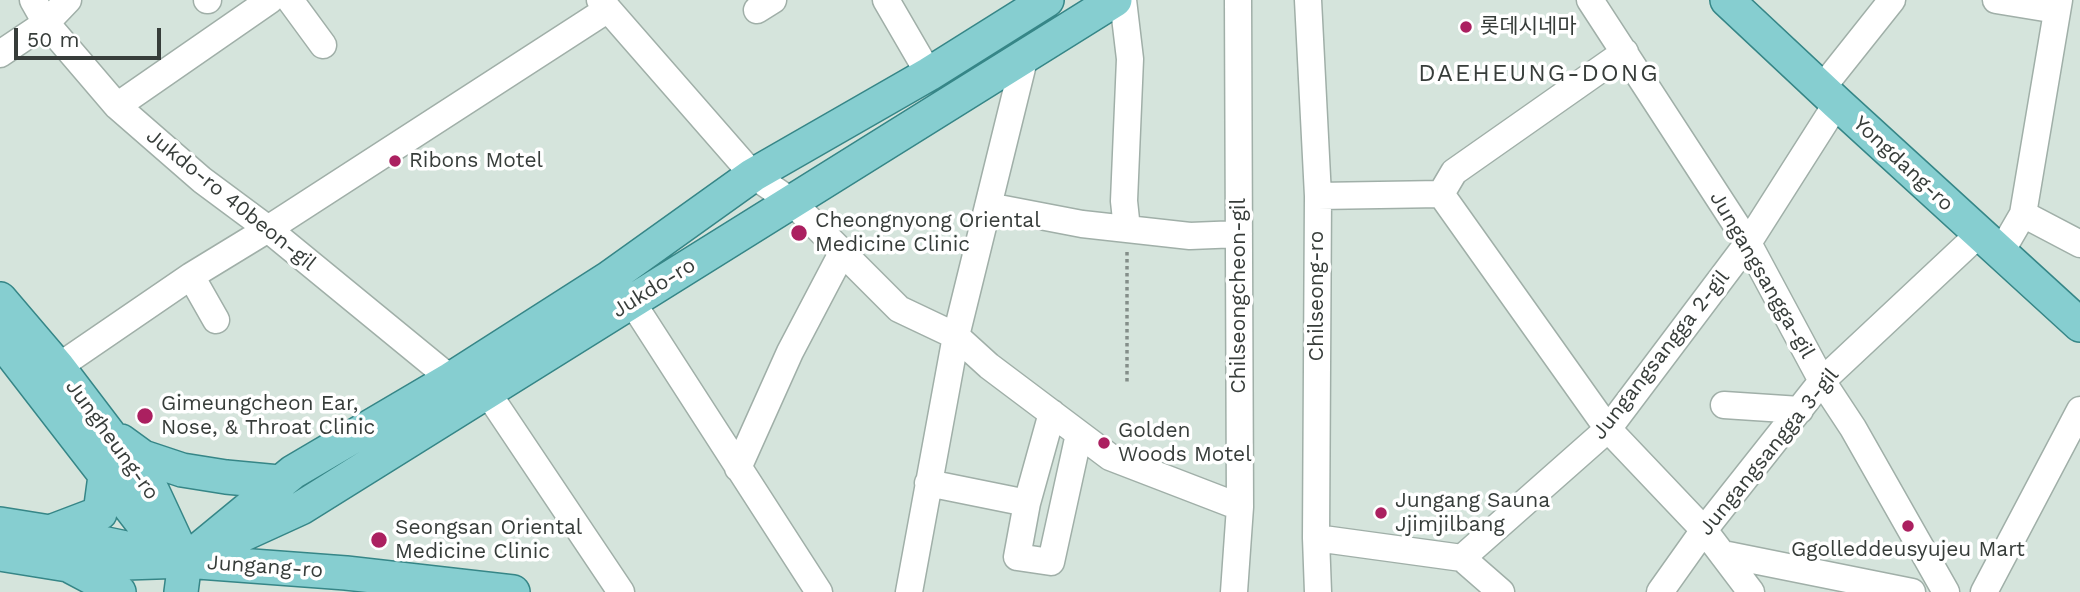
<!DOCTYPE html>
<html>
<head>
<meta charset="utf-8">
<style>
  body { margin:0 }
  #map { position:relative; width:2080px; height:592px; overflow:hidden; background:#d5e4dc; font-family:"Work Sans",sans-serif }
  canvas { display:block }
  .scale { position:absolute; left:14px; top:28px; width:147px; height:32px; box-sizing:border-box; border:4px solid #373d3a; border-top:0; padding-left:9px; font-size:21px; line-height:24px; white-space:nowrap; color:#373d3a; -webkit-text-stroke:5px #fff; paint-order:stroke }
</style>
</head>
<body>
<div id="map">
<canvas width="2080" height="592"></canvas>
<div class="scale">50 m</div>
</div>
<script>
const c = document.querySelector('canvas').getContext('2d');
c.lineJoin = 'round';
function poly(rows) {
  const path = new Path2D();
  for (const r of rows) {
    path.moveTo(r[0], r[1]);
    for (let i = 2; i < r.length; i += 2) path.lineTo(r[i], r[i + 1]);
  }
  return path;
}
function trace(path, color, width, dash) {
  c.strokeStyle = color;
  c.lineWidth = width;
  c.lineCap = dash ? 'butt' : 'round';
  c.setLineDash(dash || []);
  c.stroke(path);
}
function label(font, color, halo, rows, align = 'center') {
  c.font = font + ' "Work Sans","Noto Sans KR",sans-serif';
  c.lineWidth = 7;
  c.setLineDash([]);
  c.textBaseline = 'middle';
  c.strokeStyle = halo;
  c.fillStyle = color;
  for (const [text, x, y, turn = 0] of rows) {
    c.save();
    c.translate(x, y);
    c.rotate((+turn || 0) * Math.PI / 180);
    c.textAlign = isNaN(turn) ? turn : align;
    if (halo) c.strokeText(text, 0, 0);
    c.fillText(text, 0, 0);
    c.restore();
  }
}
const minor = poly([
  [33,0,46,23,117,106,202,180,268,229,451,379],
  [207,0,208,0],
  [290,0,323,45],
  [600,0,753,175,792,202,899,309,956,336,989,366,1110,457,1240,507],
  [886,0,929,74],
  [1123,0,1130,59,1124,201,1127,229],
  [1308,0,1318,196,1316,538,1318,592],
  [1590,0,1748,243,1822,381,1853,428,1946,592],
  [1996,0,2057,10],
  [757,10,773,0],
  [0,54,46,23,68,0],
  [1822,88,1892,0],
  [117,106,270,0],
  [1441,194,1608,429,1704,530,1751,592],
  [1318,196,1441,194,1454,172,1625,52],
  [988,206,1082,224,1190,236,1239,234],
  [2023,214,2080,244],
  [2001,252,2023,214,2059,0],
  [191,276,216,320],
  [632,302,819,592],
  [58,367,191,276,268,229,608,9],
  [487,392,621,592],
  [1724,405,1800,410],
  [738,468,790,352,842,253],
  [928,483,1027,503,1017,557,1051,562,1079,434],
  [1027,503,1052,413],
  [1316,538,1462,558,1608,429,1748,243,1837,103],
  [1723,554,1912,592],
  [1462,558,1501,592],
  [909,592,956,336,1025,56],
  [1234,592,1240,507,1238,0],
  [1660,592,1704,530,1822,381,1979,234],
  [1984,592,2080,410]
]);
const major = poly([
  [1727,0,1837,103,2080,325],
  [0,299,58,367,153,492,185,561],
  [0,339,150,533,175,553],
  [121,441,143,457,182,470,226,477,279,482],
  [0,524,50,532,135,550],
  [50,532,100,513,105,476],
  [0,554,68,565,185,561,346,573,513,592],
  [185,561,301,508,1115,0],
  [70,566,119,592],
  [181,592,185,561,293,472,451,379,609,278,753,175,929,74,1047,0]
]);
trace(minor, '#a0afa8', 29);
trace(major, '#368687', 36);
trace(poly([
  [1127,252,1127,385]
]), '#848e89', 3.5, [3.5, 3.5]);
trace(minor, '#fff', 26);
trace(major, '#86ced0', 33);
for (const [x, y, r, color] of [
  [1466,27,7,"#ab2060"],
  [395,161,7,"#ab2060"],
  [799,233,9,"#ab2060"],
  [145,416,9,"#ab2060"],
  [1104,443,7,"#ab2060"],
  [1381,513,7,"#ab2060"],
  [1908,526,7,"#ab2060"],
  [379,540,9,"#ab2060"]
]) {
  const dot = new Path2D();
  dot.arc(x, y, r, 0, 2 * Math.PI);
  c.fillStyle = color;
  c.fill(dot);
  trace(dot, '#fff', 2.5);
}
label('21px', '#373d3a', '#fff', [
  ["롯데시네마",1480,27],
  ["Ribons Motel",409,161],
  ["Cheongnyong Oriental",815,221],
  ["Medicine Clinic",815,245],
  ["Gimeungcheon Ear,",161,404],
  ["Nose, & Throat Clinic",161,428],
  ["Golden",1118,431],
  ["Woods Motel",1118,455],
  ["Jungang Sauna",1395,501],
  ["Jjimjilbang",1395,525],
  ["Seongsan Oriental",395,528],
  ["Medicine Clinic",395,552],
  ["Ggolleddeusyujeu Mart",1908,550,"center"]
], 'left');
label('21px', '#373d3a', '#fff', [
  ["Yongdang-ro",1903,164,43],
  ["Jukdo-ro 40beon-gil",231,200,39],
  ["Jungangsangga-gil",1762,275,60],
  ["Jukdo-ro",654,288,-32],
  ["Chilseongcheon-gil",1239,296,-90],
  ["Chilseong-ro",1317,296,-90],
  ["Jungangsangga 2-gil",1661,355,-52],
  ["Jungheung-ro",112,440,54],
  ["Jungangsangga 3-gil",1769,452,-51],
  ["Jungang-ro",265,567,4]
]);
c.letterSpacing = '2px';
label('24px', '#373d3a', '#fff', [
  ["DAEHEUNG-DONG",1539,74]
]);
c.letterSpacing = '0px';
</script>
</body>
</html>
